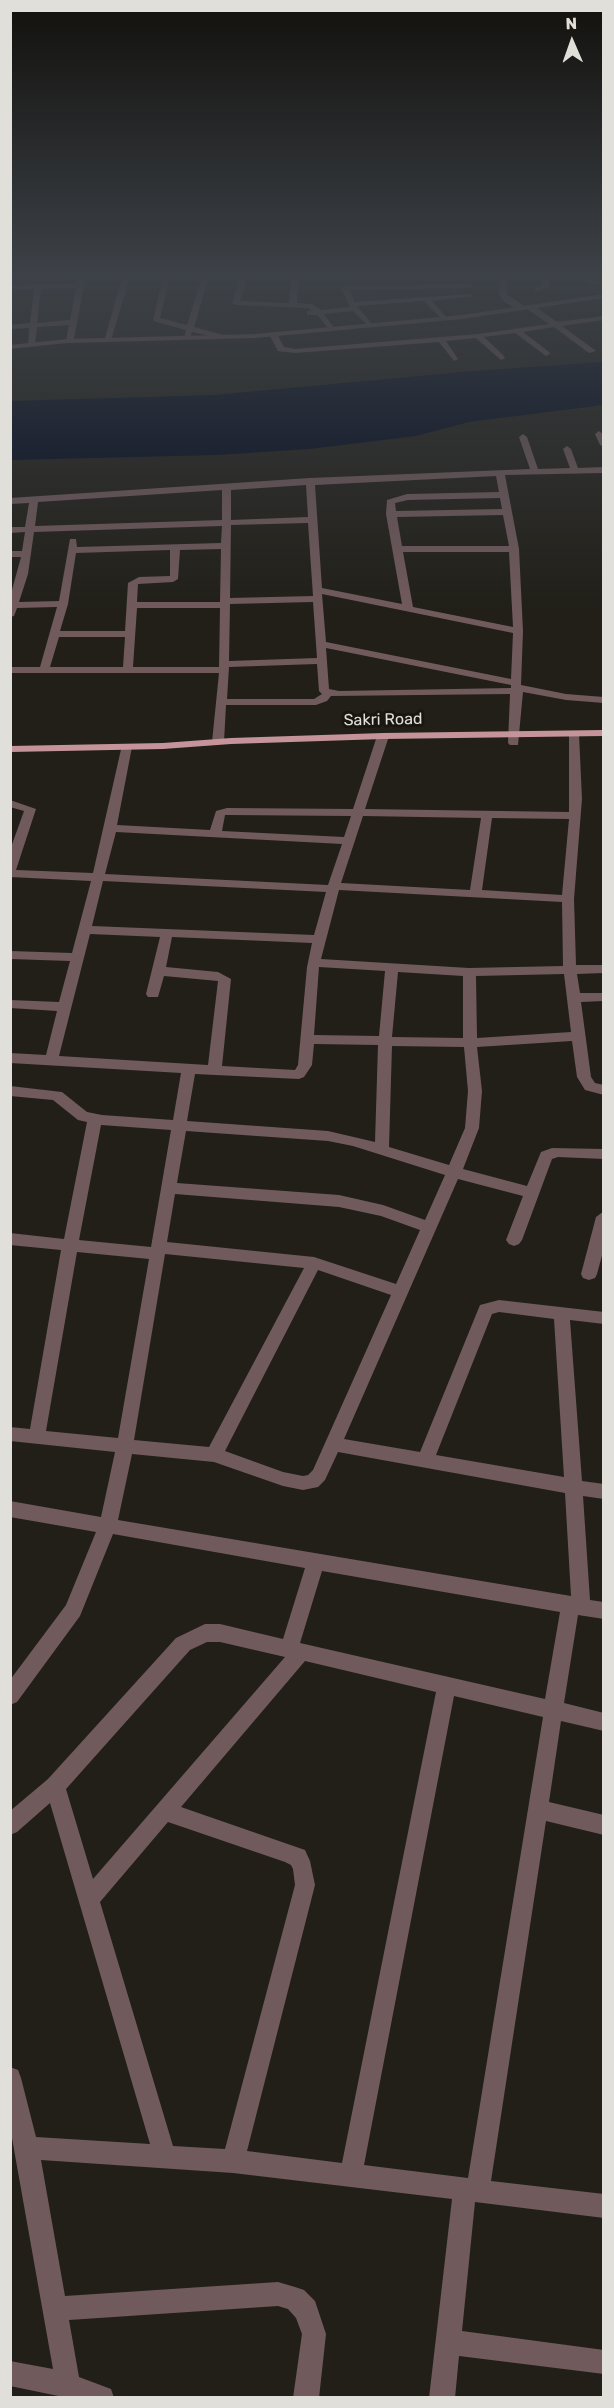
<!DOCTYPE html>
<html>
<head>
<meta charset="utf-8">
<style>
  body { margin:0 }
  #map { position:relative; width:614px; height:2408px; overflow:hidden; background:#211f18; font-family:Rubik,sans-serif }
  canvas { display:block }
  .frame { position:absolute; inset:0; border:12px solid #e0dfda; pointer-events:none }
  .north { position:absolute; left:542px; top:12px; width:60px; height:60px; -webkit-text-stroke:4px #18160f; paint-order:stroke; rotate:358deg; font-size:16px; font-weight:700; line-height:24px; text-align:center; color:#e0dfda }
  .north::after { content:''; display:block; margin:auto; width:21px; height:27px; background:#e0dfda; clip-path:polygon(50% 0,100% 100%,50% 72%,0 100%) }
</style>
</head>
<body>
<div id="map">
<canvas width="614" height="2408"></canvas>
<div class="frame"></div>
<div class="north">N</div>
</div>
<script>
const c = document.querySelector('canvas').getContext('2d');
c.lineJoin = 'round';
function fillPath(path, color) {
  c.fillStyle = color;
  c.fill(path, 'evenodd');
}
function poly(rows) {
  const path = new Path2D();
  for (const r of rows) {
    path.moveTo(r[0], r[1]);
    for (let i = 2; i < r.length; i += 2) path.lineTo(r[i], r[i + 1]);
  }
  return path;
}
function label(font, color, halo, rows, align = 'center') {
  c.font = font + ' Rubik,sans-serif';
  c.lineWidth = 6;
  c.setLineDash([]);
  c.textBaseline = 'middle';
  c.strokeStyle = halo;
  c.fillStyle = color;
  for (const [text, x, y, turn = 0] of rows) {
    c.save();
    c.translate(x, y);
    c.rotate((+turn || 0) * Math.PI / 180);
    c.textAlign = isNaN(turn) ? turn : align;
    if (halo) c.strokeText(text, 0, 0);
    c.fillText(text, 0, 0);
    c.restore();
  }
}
fillPath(poly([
  [603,362,603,405,469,422,416,436,310,449,217,455,11,460,11,401,214,395,473,371]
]), '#00081d');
fillPath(poly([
  [79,277,86,277,73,343,66,341,69,325,37,327,35,345,28,347,29,328,10,329,10,325,30,323,34,289,10,289,10,285,77,284,79,277],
  [76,288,70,320,37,323,41,289,76,288],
  [122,277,130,277,111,340,104,342,122,277],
  [163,277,170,277,160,318,187,325,202,277,209,277,194,327,223,335,223,339,192,332,190,339,184,339,186,330,153,321,163,277],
  [291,277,299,277,297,303,312,304,321,310,350,307,341,288,345,286,469,284,473,286,469,288,350,290,355,302,470,294,474,296,432,301,447,318,443,320,424,301,357,306,373,325,369,327,353,311,324,314,334,328,330,330,317,315,307,315,307,311,312,311,308,308,236,305,232,303,239,281,243,279,247,281,240,301,289,303,291,277],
  [500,277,506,277,507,294,524,306,524,310,518,310,503,301,499,294,500,277],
  [543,277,550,277,549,287,535,292,535,288,542,286,543,277],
  [580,277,604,281,604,285,589,283,580,277],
  [527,305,533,305,557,322,604,316,604,320,562,326,596,351,589,353,554,327,523,332,549,352,550,354,546,356,515,333,484,337,504,356,505,358,501,360,476,338,446,341,458,359,454,361,439,342,295,353,278,351,269,334,276,332,284,347,295,349,478,334,549,324,527,309,527,305],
  [599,431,604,435,604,447,600,445,595,434,599,431],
  [523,434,527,437,538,469,570,468,563,449,567,446,571,449,578,468,604,467,604,473,505,475,519,549,523,631,521,685,566,694,604,697,604,703,566,700,523,692,518,745,510,745,508,743,510,694,331,696,327,701,316,705,226,705,224,742,218,745,212,742,219,673,10,673,10,667,40,667,57,607,17,608,14,616,10,617,10,597,21,557,10,557,10,551,22,551,25,532,10,533,10,527,25,527,29,503,10,504,10,498,310,478,530,469,519,437,523,434],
  [496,476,499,492,407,494,387,500,386,514,402,604,322,588,315,485,496,476],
  [306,485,308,517,231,520,231,490,306,485],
  [222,490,222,520,35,526,38,502,222,490],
  [500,498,502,509,396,511,395,503,408,500,500,498],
  [503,515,509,546,402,546,397,517,503,515],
  [308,523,313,596,230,598,231,525,308,523],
  [222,526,221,543,77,547,76,539,70,539,59,601,19,602,28,574,34,532,222,526],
  [221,549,220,602,137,602,138,584,173,582,178,579,180,550,221,549],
  [170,550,170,576,139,577,128,583,125,631,60,631,68,604,76,553,170,550],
  [403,552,509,552,513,627,413,607,403,552],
  [322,594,513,633,511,679,326,642,322,594],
  [313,602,317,658,229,661,230,604,313,602],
  [137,608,220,608,219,667,133,667,137,608],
  [59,637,125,637,123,667,50,667,59,637],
  [326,648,511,685,511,688,339,691,329,689,326,648],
  [317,664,319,691,322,694,314,699,227,699,229,667,317,664],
  [574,731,579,734,582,799,574,899,576,965,604,965,604,973,577,974,580,993,604,993,604,1001,581,1002,591,1077,595,1083,604,1085,604,1095,585,1090,577,1077,572,1041,477,1047,482,1091,479,1128,463,1169,527,1186,541,1152,552,1148,604,1149,604,1159,558,1157,552,1159,522,1240,519,1244,514,1246,509,1244,506,1240,523,1196,458,1179,344,1439,420,1452,480,1305,499,1300,604,1312,604,1324,570,1320,582,1481,604,1484,604,1499,583,1496,590,1600,604,1602,604,1619,578,1615,564,1703,604,1713,604,1731,561,1721,549,1802,604,1815,604,1835,546,1821,491,2181,604,2194,604,2218,475,2202,462,2331,604,2350,604,2374,459,2356,455,2398,429,2398,452,2199,233,2173,41,2160,65,2296,278,2282,295,2287,304,2290,315,2301,326,2334,319,2398,293,2398,302,2334,296,2318,288,2309,278,2306,69,2320,79,2377,111,2389,114,2398,68,2398,10,2386,10,2361,53,2369,10,2127,10,2067,18,2070,21,2078,36,2137,150,2144,50,1803,17,1832,10,1835,10,1811,48,1779,176,1638,205,1624,220,1624,283,1639,305,1568,113,1534,80,1616,17,1702,10,1705,10,1680,66,1605,96,1532,10,1517,10,1501,101,1517,115,1452,10,1441,10,1427,30,1429,61,1250,10,1245,10,1233,64,1239,87,1122,78,1120,53,1100,10,1096,10,1086,62,1092,87,1112,102,1115,173,1120,181,1073,10,1063,10,1053,46,1055,57,1011,10,1008,10,1000,59,1002,70,961,10,959,10,951,72,953,91,881,10,877,10,850,24,811,10,807,10,800,36,809,16,870,93,873,122,745,130,745,132,747,117,825,210,830,216,811,227,808,353,809,377,736,383,733,389,736,365,809,569,812,569,734,574,731],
  [225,815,228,815,351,816,344,837,222,831,225,815],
  [363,816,481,818,470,890,341,883,363,816],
  [492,818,569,819,562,895,482,890,492,818],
  [116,832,342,844,328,885,105,874,116,832],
  [103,881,326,892,314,935,92,926,103,881],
  [339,890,562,902,563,966,469,968,321,959,339,890],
  [90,934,160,937,146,994,148,997,158,997,164,976,218,981,208,1065,59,1056,90,934],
  [172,937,312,943,307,967,298,1065,295,1070,222,1066,231,979,218,972,166,967,172,937],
  [319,967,385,971,379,1036,314,1035,319,967],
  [398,972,463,976,463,1038,392,1037,398,972],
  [564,974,571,1032,477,1038,476,976,564,974],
  [314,1044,378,1045,375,1142,328,1131,187,1121,195,1074,299,1079,304,1077,312,1065,314,1044],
  [392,1046,464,1047,468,1091,465,1128,449,1165,389,1147,392,1046],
  [101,1125,171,1130,151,1247,79,1240,101,1125],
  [186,1131,328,1141,353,1146,445,1175,425,1220,383,1205,339,1195,177,1183,186,1131],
  [175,1194,339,1207,381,1216,420,1230,396,1284,314,1257,167,1242,175,1194],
  [77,1252,149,1259,118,1438,46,1431,77,1252],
  [165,1254,304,1268,209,1447,134,1440,165,1254],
  [318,1270,391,1295,313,1470,308,1475,303,1476,283,1472,225,1451,318,1270],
  [499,1312,554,1319,564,1477,436,1455,492,1314,499,1312],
  [338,1452,565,1493,571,1596,118,1520,132,1454,214,1462,283,1486,303,1490,318,1487,325,1480,338,1452],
  [322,1571,560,1612,545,1699,300,1643,322,1571],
  [207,1642,220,1642,285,1657,93,1879,66,1789,190,1650,207,1642],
  [305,1661,436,1692,342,2163,247,2151,315,1885,310,1861,305,1850,181,1807,305,1661],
  [454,1696,543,1717,468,2178,364,2165,454,1696],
  [168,1822,285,1862,291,1865,293,1869,295,1885,225,2149,173,2146,100,1902,168,1822],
  [604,1211,604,1248,597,1274,595,1278,589,1280,583,1278,581,1274,596,1217,604,1211]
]), '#715a5c');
fillPath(poly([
  [604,294,604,298,462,319,255,338,67,343,10,349,10,345,67,339,255,334,462,315,604,294]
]), '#715a5c');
fillPath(poly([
  [604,730,604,736,383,739,231,744,163,749,10,752,10,746,163,743,231,738,383,733,604,730]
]), '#c5949a');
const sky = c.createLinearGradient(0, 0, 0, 614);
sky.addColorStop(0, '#12110d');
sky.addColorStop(0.45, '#3d4248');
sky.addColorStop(1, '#3d424800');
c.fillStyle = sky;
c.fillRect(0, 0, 614, 614);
label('16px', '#e0dfda', '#18160f', [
  ["Sakri Road",383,720,-1]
]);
</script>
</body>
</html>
